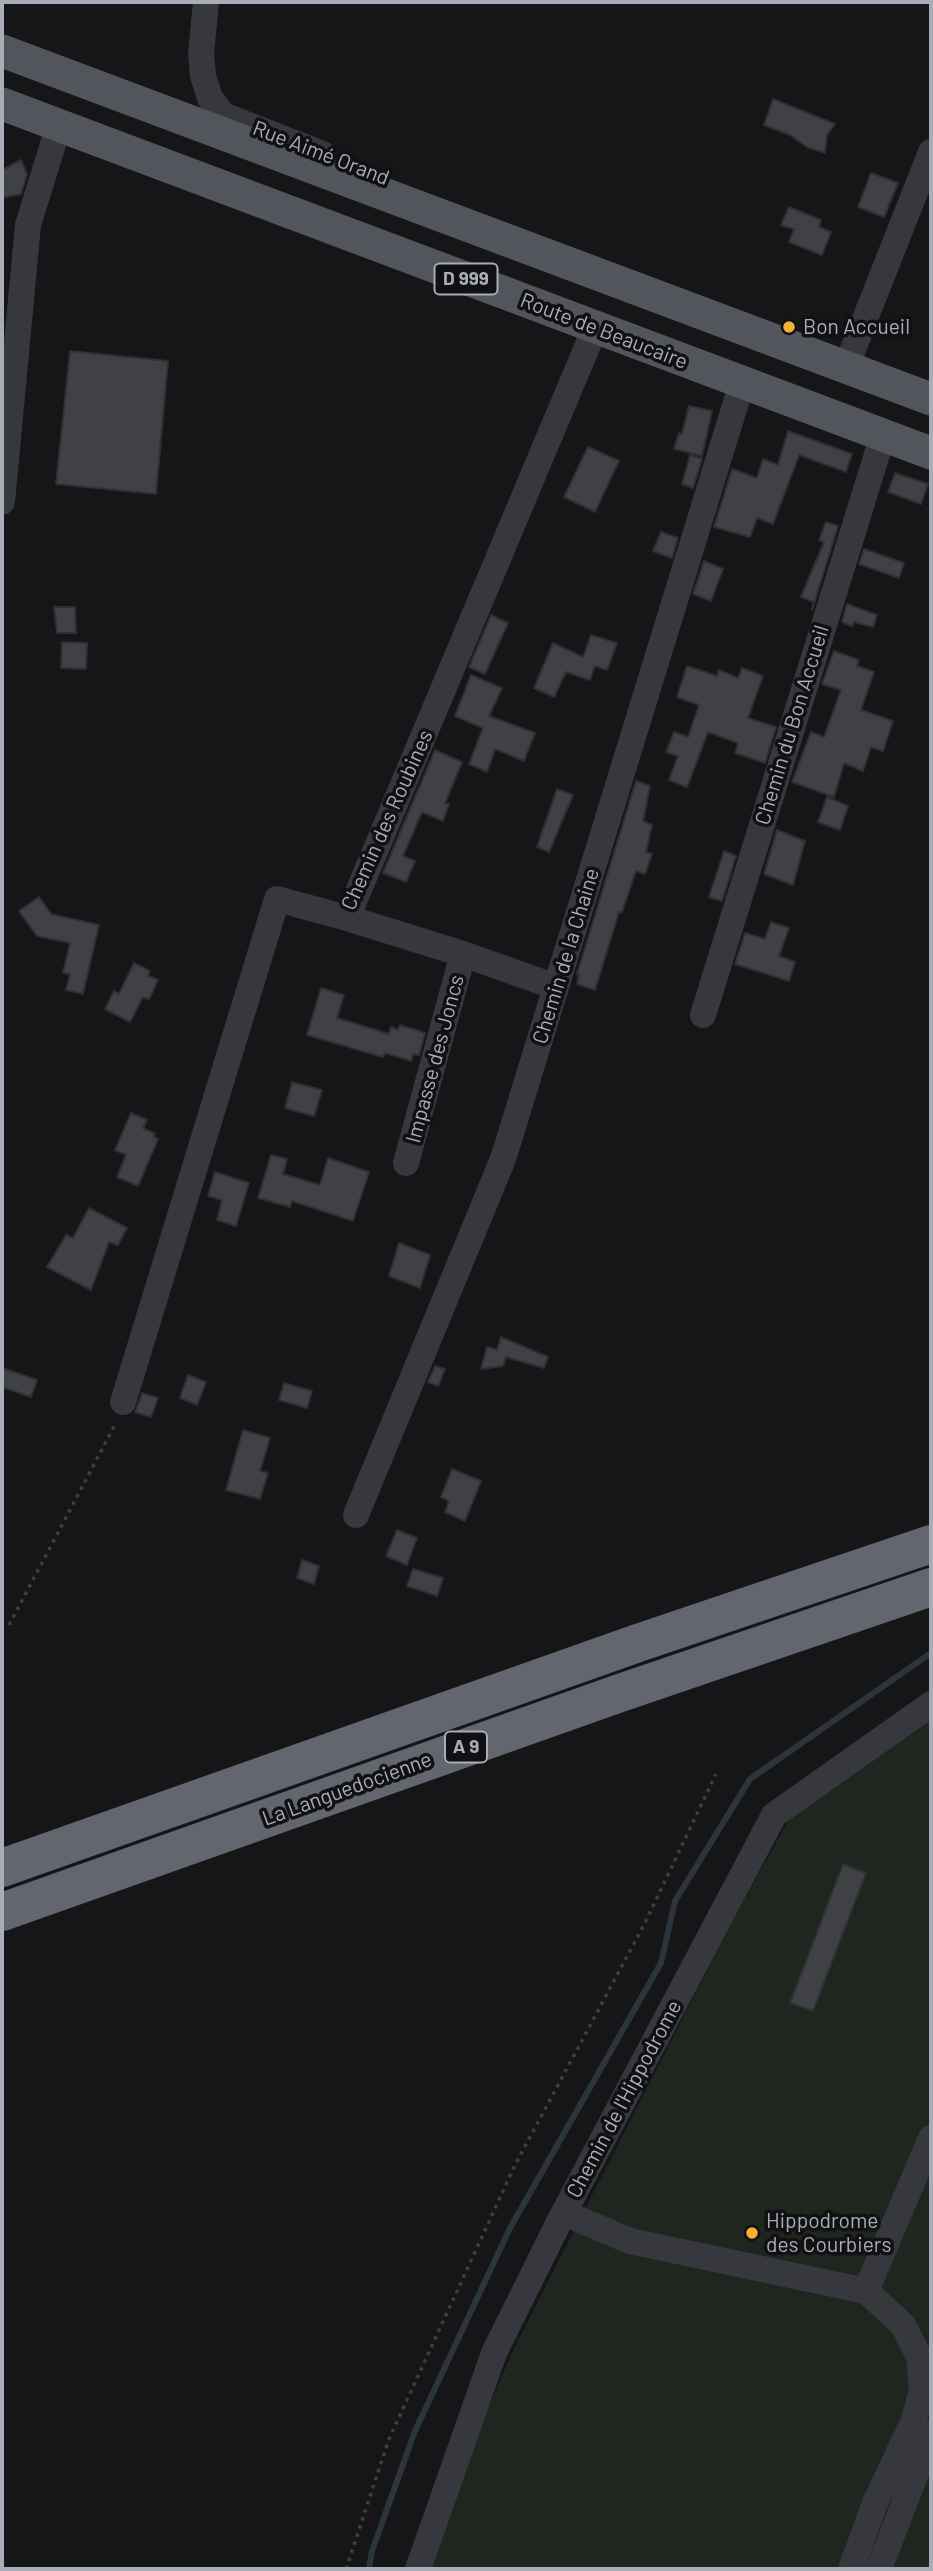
<!DOCTYPE html>
<html>
<head>
<meta charset="utf-8">
<style>
  body { margin:0 }
  #map { position:relative; width:933px; height:2571px; overflow:hidden; background:#161618; font-family:Barlow,sans-serif }
  canvas { display:block }
  .frame { position:absolute; inset:0; border:4px solid #a8adb8; pointer-events:none }
</style>
</head>
<body>
<div id="map">
<canvas width="933" height="2571"></canvas>
<div class="frame"></div>
</div>
<script>
const c = document.querySelector('canvas').getContext('2d');
c.lineJoin = 'round';
function fillPath(path, color) {
  c.fillStyle = color;
  c.fill(path, 'evenodd');
}
function poly(rows) {
  const path = new Path2D();
  for (const r of rows) {
    path.moveTo(r[0], r[1]);
    for (let i = 2; i < r.length; i += 2) path.lineTo(r[i], r[i + 1]);
  }
  return path;
}
function trace(path, color, width, dash) {
  c.strokeStyle = color;
  c.lineWidth = width;
  c.lineCap = dash ? 'butt' : 'round';
  c.setLineDash(dash || []);
  c.stroke(path);
}
function label(font, color, halo, rows, align = 'center') {
  c.font = font + ' Barlow,sans-serif';
  c.lineWidth = 7;
  c.setLineDash([]);
  c.textBaseline = 'middle';
  c.strokeStyle = halo;
  c.fillStyle = color;
  for (const [text, x, y, turn = 0] of rows) {
    c.save();
    c.translate(x, y);
    c.rotate((+turn || 0) * Math.PI / 180);
    c.textAlign = isNaN(turn) ? turn : align;
    if (halo) c.strokeText(text, 0, 0);
    c.fillText(text, 0, 0);
    c.restore();
  }
}
fillPath(poly([
  [931,1717,931,2569,428,2569,481,2425,515,2346,734,1918,792,1814]
]), '#1e261f');
trace(poly([
  [369,2569,372,2551,415,2431,510,2228,661,1963,675,1901,750,1779,931,1653]
]), '#2c353c', 6);
const building = poly([
  [773,99,835,124,827,135,825,153,807,147,790,135,764,125,773,99],
  [21,160,27,174,21,194,2,198,2,170,21,160],
  [871,173,898,183,884,217,858,207,871,173],
  [789,207,821,220,819,227,831,232,822,255,789,242,794,229,781,225,789,207],
  [70,351,168,361,156,494,56,484,70,351],
  [689,406,712,411,702,456,674,449,679,433,682,434,689,406],
  [788,431,852,454,846,472,799,455,773,524,757,518,750,537,714,527,732,469,757,478,763,459,778,465,788,431],
  [588,447,619,461,595,512,564,497,588,447],
  [690,455,702,459,693,488,682,484,690,455],
  [895,473,928,484,921,504,888,492,895,473],
  [826,522,838,526,812,610,814,602,801,597,824,542,819,540,826,522],
  [661,532,678,538,672,558,653,551,661,532],
  [864,549,904,563,899,578,859,564,864,549],
  [704,561,723,569,711,601,693,594,704,561],
  [847,604,877,615,873,627,854,622,852,626,842,622,847,604],
  [54,607,75,607,76,633,57,633,54,607],
  [491,615,508,623,485,674,469,667,491,615],
  [591,635,617,643,607,670,595,666,590,680,566,672,554,697,534,688,553,643,583,657,591,635],
  [62,642,87,643,86,669,61,668,62,642],
  [834,651,859,660,857,666,874,672,861,710,893,721,883,751,871,747,863,771,844,763,834,797,792,782,811,732,824,737,841,690,822,684,834,651],
  [687,666,717,676,719,670,738,678,742,668,763,676,748,718,776,727,765,763,735,753,738,743,708,732,687,787,669,780,678,756,666,752,674,732,688,737,699,705,677,697,687,666],
  [471,675,502,688,489,716,535,733,524,761,495,749,487,772,469,764,483,728,455,716,471,675],
  [435,750,462,762,445,803,449,804,443,821,422,812,403,856,415,861,406,882,383,873,435,750],
  [636,781,650,786,643,821,652,825,646,852,652,854,645,874,636,871,622,912,619,912,595,990,577,984,579,974,577,974,636,781],
  [557,789,573,795,549,852,537,847,557,789],
  [827,797,848,806,840,830,818,822,827,797],
  [777,830,805,841,793,885,764,874,777,830],
  [724,851,736,856,722,901,709,897,724,851],
  [39,897,51,914,99,925,83,994,66,990,70,974,63,973,70,943,37,936,19,911,39,897],
  [771,922,789,928,779,956,795,962,789,981,735,964,745,933,765,939,771,922],
  [134,963,150,971,148,976,158,980,149,999,143,997,130,1022,105,1009,114,991,119,994,134,963],
  [321,988,344,995,337,1018,389,1034,391,1027,398,1030,400,1025,425,1033,419,1055,413,1054,411,1061,385,1053,383,1057,307,1035,321,988],
  [292,1082,322,1090,314,1116,285,1108,292,1082],
  [131,1113,147,1120,143,1128,155,1134,154,1137,158,1139,138,1186,117,1177,126,1155,115,1150,131,1113],
  [271,1155,287,1159,283,1174,320,1185,328,1158,369,1172,353,1221,292,1201,290,1207,258,1198,271,1155],
  [215,1172,249,1183,236,1226,217,1220,222,1200,208,1196,215,1172],
  [89,1208,127,1228,118,1245,109,1242,91,1290,47,1267,66,1235,73,1238,89,1208],
  [399,1243,430,1255,420,1288,389,1276,399,1243],
  [501,1337,548,1357,544,1368,506,1357,503,1366,481,1369,487,1347,497,1350,501,1337],
  [435,1366,445,1369,438,1386,428,1382,435,1366],
  [2,1368,37,1380,31,1397,2,1387,2,1368],
  [188,1375,206,1382,197,1405,180,1398,188,1375],
  [284,1383,312,1391,307,1408,279,1400,284,1383],
  [142,1393,158,1398,151,1417,135,1412,142,1393],
  [243,1430,270,1438,260,1471,268,1473,260,1499,226,1490,243,1430],
  [452,1469,481,1481,465,1521,445,1512,449,1501,441,1497,452,1469],
  [397,1530,417,1538,407,1565,386,1556,397,1530],
  [302,1560,319,1566,314,1584,297,1578,302,1560],
  [413,1569,443,1578,437,1596,407,1586,413,1569],
  [843,1864,866,1873,813,2011,790,2003,843,1864]
]);
fillPath(building, '#404145');
trace(building, '#303034', 2);
trace(poly([
  [9,1625,116,1423],
  [346,2569,389,2439,515,2165,644,1925,716,1774]
]), '#3d3f44', 3.5, [3.5, 5]);
trace(poly([
  [206,2,201,54,203,76,210,98,223,115,323,154],
  [846,367,931,152],
  [2,502,28,225,59,125],
  [347,918,463,954,556,987],
  [703,1015,883,435],
  [406,1163,463,954],
  [123,1402,277,899,347,918,595,328],
  [356,1515,503,1159,742,383],
  [564,2213,630,2241,866,2291,931,2138],
  [418,2569,494,2353,559,2222,774,1815,931,1704],
  [851,2569,875,2503,914,2420,922,2390,919,2356,903,2325,866,2291],
  [879,2569,931,2434]
]), '#37383d', 26);
trace(poly([
  [2,51,931,399],
  [2,104,931,453]
]), '#53555c', 33);
trace(poly([
  [2,1868,638,1643,931,1544],
  [2,1912,620,1693,931,1587]
]), '#63666e', 38);
for (const [x, y, r, color] of [
  [789,327,7,"#f2b134"],
  [752,2233,7,"#f2b134"]
]) {
  const dot = new Path2D();
  dot.arc(x, y, r, 0, 2 * Math.PI);
  c.fillStyle = color;
  c.fill(dot);
  trace(dot, '#111113', 2.5);
}
for (const [x, y, w] of [
  [466,279,63],
  [466,1747,42]
]) {
  const box = new Path2D();
  box.roundRect(x - w / 2, y - 15.5, w, 31, 5);
  c.fillStyle = '#111113';
  c.fill(box);
  trace(box, '#a8adb8', 2);
}
label('bold 19px', '#a8adb8', null, [
  ["D 999",466,279],
  ["A 9",466,1747]
]);
label('21px', '#a8adb8', '#111113', [
  ["Rue Aimé Orand",321,153,21],
  ["Route de Beaucaire",604,331,21],
  ["Chemin du Bon Accueil",792,725,-73],
  ["Chemin des Roubines",387,820,-66],
  ["Chemin de la Chaine",566,956,-73],
  ["Impasse des Joncs",435,1059,-75],
  ["La Languedocienne",347,1789,-20],
  ["Chemin de l'Hippodrome",624,2099,-62]
]);
label('21px', '#a8adb8', '#111113', [
  ["Bon Accueil",803,327],
  ["Hippodrome",766,2221],
  ["des Courbiers",766,2245]
], 'left');
</script>
</body>
</html>
